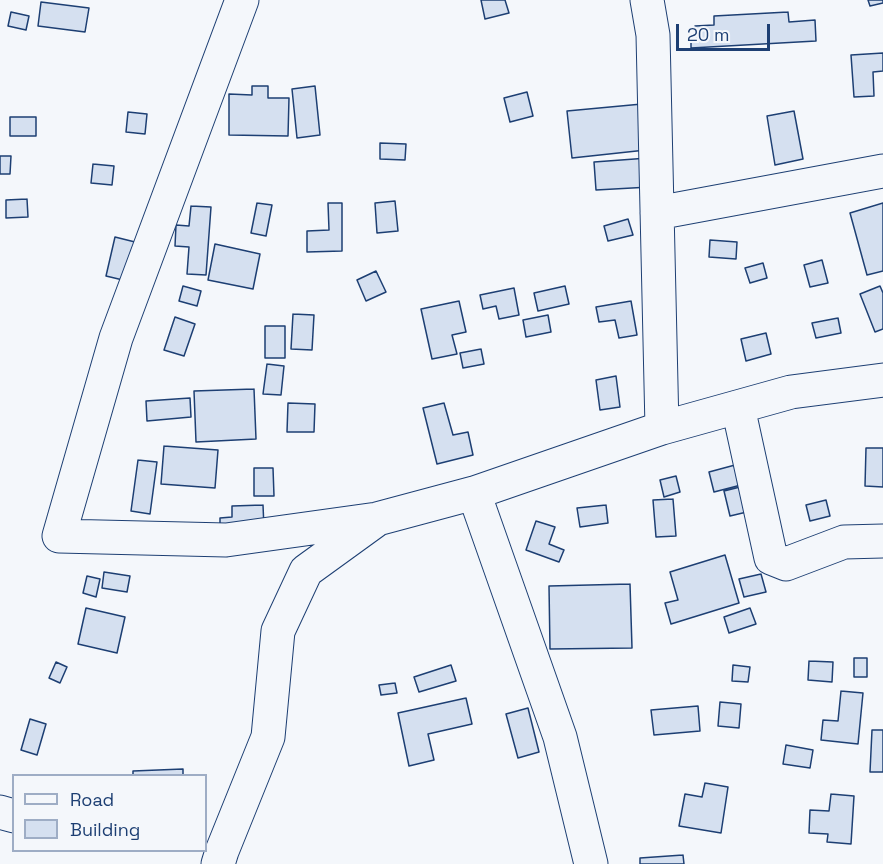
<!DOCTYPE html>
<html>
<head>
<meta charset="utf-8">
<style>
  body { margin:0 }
  #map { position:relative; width:883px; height:864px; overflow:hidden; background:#f4f7fb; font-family:"Space Grotesk",sans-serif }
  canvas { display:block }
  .legend { position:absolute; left:12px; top:774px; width:195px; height:78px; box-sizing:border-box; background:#f4f7fb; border:2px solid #9eadc5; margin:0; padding:8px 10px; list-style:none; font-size:18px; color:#1d3f73 }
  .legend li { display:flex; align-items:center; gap:12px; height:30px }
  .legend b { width:30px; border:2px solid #9eadc5 }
  .scale { position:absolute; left:676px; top:24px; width:94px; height:27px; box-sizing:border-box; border:3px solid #1d3f73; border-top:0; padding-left:8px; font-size:18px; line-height:21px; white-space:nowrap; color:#1d3f73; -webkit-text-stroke:4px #f4f7fb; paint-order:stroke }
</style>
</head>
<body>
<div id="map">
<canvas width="883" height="864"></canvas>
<ul class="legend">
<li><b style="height:8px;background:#f4f7fb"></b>Road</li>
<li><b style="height:16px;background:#d5e0f0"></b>Building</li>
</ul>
<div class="scale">20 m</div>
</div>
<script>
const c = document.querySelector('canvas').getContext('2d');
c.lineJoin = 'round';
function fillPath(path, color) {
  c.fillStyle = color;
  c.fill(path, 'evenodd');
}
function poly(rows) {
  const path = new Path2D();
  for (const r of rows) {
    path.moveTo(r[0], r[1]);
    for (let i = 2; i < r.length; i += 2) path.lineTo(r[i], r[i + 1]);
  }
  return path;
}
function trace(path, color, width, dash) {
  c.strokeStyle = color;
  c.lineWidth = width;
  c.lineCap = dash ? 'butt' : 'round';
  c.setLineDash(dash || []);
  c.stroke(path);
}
const building = poly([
  [481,0,505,0,509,13,485,19,481,0],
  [868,0,883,0,883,3,870,6,868,0],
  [41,2,89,8,85,32,38,26,41,2],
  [11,12,29,16,26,30,8,26,11,12],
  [788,12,789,22,815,20,816,41,691,48,691,36,696,35,695,26,714,25,714,16,788,12],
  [883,53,883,71,873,72,874,96,854,97,851,55,883,53],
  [252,86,268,86,268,98,289,98,288,136,229,135,229,94,252,95,252,86],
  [315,86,320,135,297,138,292,89,315,86],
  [527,92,533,116,510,122,504,98,527,92],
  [642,104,646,150,572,158,567,111,642,104],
  [794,111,803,159,775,165,767,116,794,111],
  [128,112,147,114,145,134,126,132,128,112],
  [10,117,36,117,36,136,10,136,10,117],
  [380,143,406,144,405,160,380,159,380,143],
  [0,156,11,156,10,174,0,174,0,156],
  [648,158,650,187,596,190,594,162,648,158],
  [93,164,114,166,112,185,91,183,93,164],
  [27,199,28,217,6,218,6,200,27,199],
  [395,201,398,231,377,233,375,203,395,201],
  [257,203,272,205,266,236,251,233,257,203],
  [328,203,342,203,342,251,307,252,307,231,329,230,328,203],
  [883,203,883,271,867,275,850,213,883,203],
  [191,206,211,207,206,275,187,274,189,247,175,246,176,225,189,226,191,206],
  [628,219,633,235,608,241,604,226,628,219],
  [115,237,135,242,127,281,106,276,115,237],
  [710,240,737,242,736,259,709,257,710,240],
  [215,244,260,254,253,289,208,280,215,244],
  [822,260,828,283,810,287,804,265,822,260],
  [763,263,767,278,750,283,745,268,763,263],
  [376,271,386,292,366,301,357,280,376,271],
  [183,286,201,291,197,306,179,301,183,286],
  [565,286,569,304,538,311,534,293,565,286],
  [880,286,883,293,883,329,875,332,860,294,880,286],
  [514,288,519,315,499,319,496,306,483,309,480,295,514,288],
  [459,301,466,332,452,335,457,354,432,359,421,309,459,301],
  [631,301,637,335,619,338,615,320,599,322,596,307,631,301],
  [293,314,314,315,312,350,291,349,293,314],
  [548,315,551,332,526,337,523,320,548,315],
  [175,317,195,324,184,356,164,350,175,317],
  [838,318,841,333,816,338,812,323,838,318],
  [265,326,285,326,285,358,265,358,265,326],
  [766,333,771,354,746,361,741,339,766,333],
  [481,349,484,364,463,368,460,353,481,349],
  [267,364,284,366,281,395,263,394,267,364],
  [616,376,620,407,600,410,596,380,616,376],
  [254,389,256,439,196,442,194,391,254,389],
  [190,398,191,417,147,421,146,401,190,398],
  [288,403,315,404,314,432,287,432,288,403],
  [444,403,453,435,468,432,473,455,437,464,423,408,444,403],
  [164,446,218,450,215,488,161,484,164,446],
  [866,448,883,448,883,487,865,486,866,448],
  [138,460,157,462,150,514,131,511,138,460],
  [735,465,741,485,714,492,709,472,735,465],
  [254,468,273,468,274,496,254,496,254,468],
  [676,476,680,492,664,497,660,480,676,476],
  [744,486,751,511,730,516,724,491,744,486],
  [673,499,676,536,656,537,653,500,673,499],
  [826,500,830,516,810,521,806,505,826,500],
  [263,505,264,528,220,530,220,518,232,517,232,506,263,505],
  [606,505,608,523,580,527,577,508,606,505],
  [536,521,555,527,549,544,564,550,559,562,526,550,536,521],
  [725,555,739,603,671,624,665,603,678,600,670,572,725,555],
  [104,572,130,576,127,592,102,588,104,572],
  [761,574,766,592,744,597,739,579,761,574],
  [87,576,100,579,96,597,83,593,87,576],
  [630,584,632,648,550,649,549,586,630,584],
  [86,608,125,617,117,653,78,644,86,608],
  [750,608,756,624,729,633,724,617,750,608],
  [854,658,867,658,867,677,854,677,854,658],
  [809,661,833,662,832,682,808,680,809,661],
  [56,662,67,667,60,683,49,678,56,662],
  [451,665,456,681,419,692,414,677,451,665],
  [733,665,750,667,748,682,732,681,733,665],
  [395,683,397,693,381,695,379,685,395,683],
  [841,691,863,693,858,744,821,740,823,720,838,721,841,691],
  [466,698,472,724,428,734,434,760,409,766,398,713,466,698],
  [720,702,741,704,739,728,718,726,720,702],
  [698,706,700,731,654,735,651,710,698,706],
  [528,708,539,752,518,758,506,714,528,708],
  [30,719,46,724,37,755,21,750,30,719],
  [872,730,883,730,883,772,870,772,872,730],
  [786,745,813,750,810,768,783,764,786,745],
  [183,769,183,776,133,776,133,771,183,769],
  [705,783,728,787,721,833,679,826,685,794,702,797,705,783],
  [831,794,854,796,851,844,827,842,828,834,809,833,810,810,829,811,831,794],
  [683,855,684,864,640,864,640,858,683,855]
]);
fillPath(building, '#d5e0f0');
trace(building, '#1d3f73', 1.5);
const minor = poly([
  [242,0,116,338,59,536,226,540,377,519,474,493,662,428,791,392,883,380],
  [647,0,653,35,662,428],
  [657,213,883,171],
  [738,407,771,558,786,564,844,542,883,541],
  [474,493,560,737,591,864],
  [0,812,14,816],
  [218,864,222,851,268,737,278,631,306,571,375,521]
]);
trace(minor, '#1d3f73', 35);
trace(minor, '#f4f7fb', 33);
</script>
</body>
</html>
